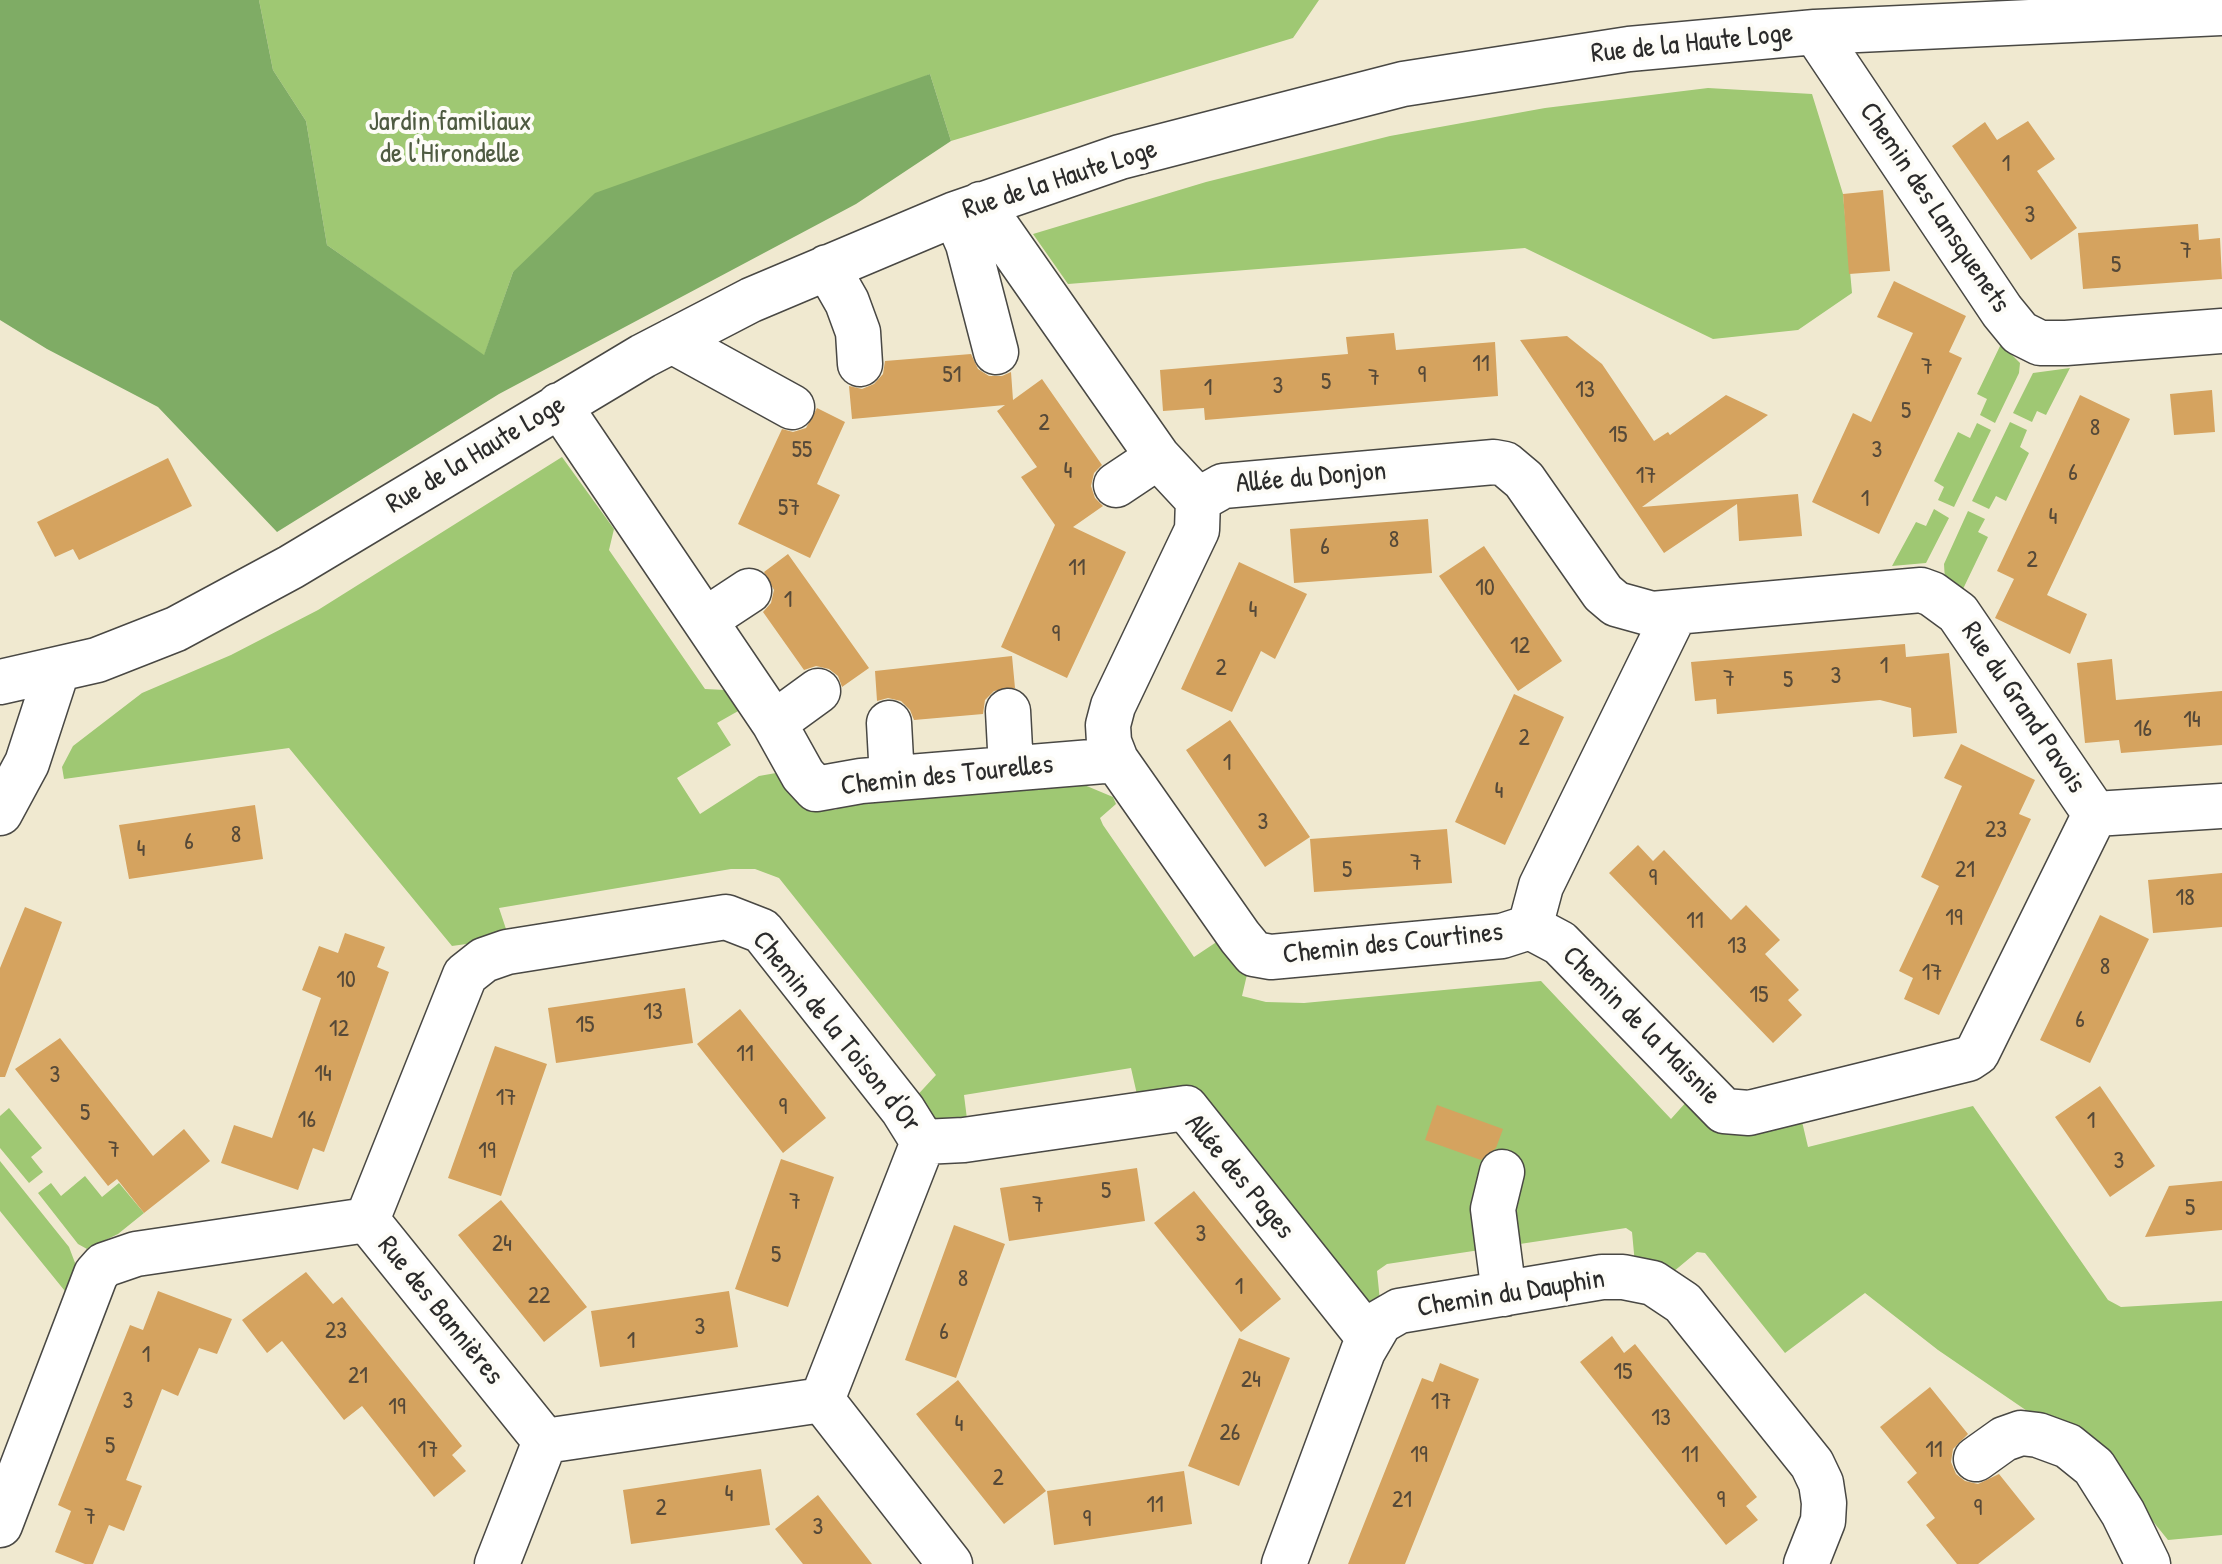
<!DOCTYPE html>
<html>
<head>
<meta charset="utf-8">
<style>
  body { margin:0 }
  canvas { display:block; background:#f0e9d0 }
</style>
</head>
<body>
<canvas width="2222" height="1564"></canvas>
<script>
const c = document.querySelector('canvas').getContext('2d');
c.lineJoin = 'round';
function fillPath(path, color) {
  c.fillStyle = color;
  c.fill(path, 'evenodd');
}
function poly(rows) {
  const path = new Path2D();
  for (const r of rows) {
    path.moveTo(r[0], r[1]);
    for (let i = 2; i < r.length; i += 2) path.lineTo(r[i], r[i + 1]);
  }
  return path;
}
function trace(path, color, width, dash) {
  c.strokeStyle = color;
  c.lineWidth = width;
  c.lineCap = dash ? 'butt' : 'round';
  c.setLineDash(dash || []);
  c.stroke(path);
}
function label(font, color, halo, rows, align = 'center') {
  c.font = font + ' "Patrick Hand",sans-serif';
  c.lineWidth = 8;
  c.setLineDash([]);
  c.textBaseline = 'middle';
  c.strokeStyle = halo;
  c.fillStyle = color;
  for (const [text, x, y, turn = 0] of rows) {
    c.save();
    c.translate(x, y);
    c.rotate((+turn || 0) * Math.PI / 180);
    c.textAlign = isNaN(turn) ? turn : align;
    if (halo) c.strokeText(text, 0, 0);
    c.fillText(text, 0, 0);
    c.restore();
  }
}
fillPath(poly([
  [259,0,1319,0,1293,38,951,141,930,74,513,272,484,356,327,245,306,121,273,70],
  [1708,88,1812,94,1843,194,1852,293,1798,330,1713,339,1525,248,1068,284,1033,234,1206,182,1390,136,1545,108],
  [2001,344,2020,363,2019,373,1995,423,1980,415,1987,399,1977,394],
  [2070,368,2046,415,2037,411,2032,422,2013,413,2033,373],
  [2010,422,2027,430,2020,447,2029,453,2006,501,1996,496,1989,509,1972,501],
  [1977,423,1991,430,1954,507,1938,500,1944,487,1934,481,1958,432,1970,438],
  [562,457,614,529,609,550,705,689,725,690,740,710,717,723,731,745,677,778,700,814,759,776,776,773,793,796,820,809,835,810,868,797,1082,784,1113,797,1116,804,1100,818,1103,825,1194,957,1224,937,1249,966,1242,996,1266,1002,1304,1003,1541,981,1671,1119,1688,1100,1800,1113,1808,1147,1973,1106,2108,1300,2121,1307,2222,1301,2222,1535,2168,1540,2109,1467,1938,1350,1865,1293,1785,1353,1705,1253,1697,1252,1673,1272,1635,1264,1632,1232,1626,1228,1387,1264,1377,1271,1380,1301,1369,1303,1271,1197,1138,1099,1131,1068,964,1095,968,1127,941,1125,912,1101,936,1075,779,878,755,869,731,869,499,908,509,938,452,946,289,748,64,779,62,767,73,746,142,693,231,655,318,610],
  [1934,509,1949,518,1926,563,1892,566,1916,522,1926,526],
  [1968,511,1985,519,1978,532,1988,537,1963,589,1945,581,1944,564],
  [9,1108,42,1148,31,1157,43,1172,29,1183,0,1148,0,1116],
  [0,1161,69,1247,80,1276,73,1301,0,1211],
  [85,1176,102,1197,119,1183,144,1213,118,1234,87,1249,78,1244,38,1193,51,1183,61,1196]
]), '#9fc873');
fillPath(poly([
  [0,0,259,0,273,70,306,121,327,245,484,355,513,272,595,193,930,74,951,141,856,204,499,394,277,532,158,407,47,349,0,320]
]), '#7fac65');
fillPath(poly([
  [2028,121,2055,159,2037,171,2077,228,2031,260,1952,146,1985,122,1997,140],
  [1883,190,1890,271,1849,274,1843,194],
  [2198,224,2199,240,2220,238,2222,279,2083,289,2078,233],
  [1894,281,1966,316,1949,352,1962,358,1879,534,1812,502,1853,413,1871,422,1913,333,1877,317],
  [1394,333,1396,350,1495,342,1498,396,1205,420,1204,408,1163,411,1160,370,1348,354,1346,337],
  [1567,336,1602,364,1654,441,1668,432,1670,435,1726,395,1768,415,1642,507,1798,494,1802,536,1739,541,1737,504,1664,553,1520,340],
  [971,354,978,369,989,376,1002,376,1011,372,1013,400,1042,379,1102,465,1094,473,1091,486,1095,498,1103,506,1073,527,1126,552,1067,678,1001,647,1055,525,1021,477,1037,467,997,411,1005,405,852,419,849,386,862,389,874,384,883,374,885,361],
  [2212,390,2215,432,2174,435,2170,394],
  [2080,395,2130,419,2047,595,2087,614,2070,654,1995,618,2014,579,1997,571],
  [817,408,845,422,817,484,840,495,810,558,738,524,782,429,793,432,806,428],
  [168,458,192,506,79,560,73,549,55,557,37,522],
  [1428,519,1432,573,1294,583,1290,529],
  [1484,546,1562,661,1518,691,1439,576],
  [788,554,869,668,842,687,838,676,829,669,816,666,804,670,763,612,771,603,774,590,764,572],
  [1239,562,1307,594,1275,659,1261,651,1232,712,1181,689],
  [1905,644,1906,657,1949,653,1957,733,1913,737,1911,708,1880,700,1717,714,1716,699,1695,701,1691,662],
  [1012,656,1015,688,994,691,985,700,983,714,914,720,910,710,901,701,888,698,877,701,875,671],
  [2112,659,2116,700,2222,691,2222,745,2121,753,2119,740,2085,743,2077,663],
  [1514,694,1564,717,1505,845,1455,822],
  [1230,720,1310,837,1265,867,1186,750],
  [1961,744,2035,780,2019,814,2031,819,1939,1015,1904,999,1913,978,1899,971,1939,886,1921,877,1962,786,1944,778],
  [255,805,263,859,129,879,119,825],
  [1447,829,1452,883,1314,892,1310,839],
  [1638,845,1653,861,1664,850,1731,920,1746,905,1780,940,1765,954,1799,990,1788,1000,1802,1015,1773,1043,1609,873],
  [2222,873,2222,927,2153,933,2148,880],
  [25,907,62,922,5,1077,0,1077,0,968],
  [2100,915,2149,939,2090,1063,2040,1040],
  [345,933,385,947,377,967,389,972,324,1152,313,1148,298,1190,221,1163,234,1125,272,1138,321,998,302,990,319,946,338,953],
  [685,988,693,1043,556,1063,548,1008],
  [740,1009,826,1118,783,1153,697,1044],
  [60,1038,153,1156,184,1129,210,1161,144,1213,117,1179,108,1186,15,1069],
  [495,1046,547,1064,501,1196,448,1178],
  [2100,1086,2155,1166,2110,1197,2055,1117],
  [1437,1105,1503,1129,1496,1148,1481,1160,1425,1140],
  [781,1159,834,1177,788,1307,735,1289],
  [1137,1168,1145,1221,1009,1241,1000,1188],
  [2222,1181,2222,1230,2145,1237,2169,1186],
  [1194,1191,1281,1299,1241,1332,1154,1223],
  [501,1200,587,1307,544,1342,458,1235],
  [954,1225,1005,1244,956,1378,905,1360],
  [306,1272,333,1304,342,1297,462,1446,452,1455,466,1471,434,1497,362,1406,344,1420,282,1341,267,1353,242,1320],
  [158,1291,232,1319,217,1354,199,1348,178,1396,162,1389,126,1480,142,1486,124,1531,109,1525,93,1564,85,1564,55,1552,71,1511,58,1505,130,1325,143,1330],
  [729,1291,738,1347,600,1367,591,1311],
  [1612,1336,1624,1353,1635,1344,1757,1497,1746,1506,1758,1520,1726,1545,1580,1362],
  [1239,1338,1290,1358,1239,1486,1188,1466],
  [1440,1363,1479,1379,1405,1564,1348,1564,1422,1378,1433,1382],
  [958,1380,1046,1491,1004,1524,916,1414],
  [1930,1387,1968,1434,1953,1449,1951,1462,1956,1474,1965,1481,1978,1484,1999,1474,2035,1519,1978,1564,1957,1564,1926,1525,1935,1518,1907,1482,1917,1473,1880,1427],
  [761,1469,770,1525,631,1544,623,1490],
  [1184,1471,1192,1524,1054,1545,1047,1491],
  [818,1495,872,1564,803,1564,775,1529]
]), '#d5a35f');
const minor = poly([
  [1815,32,2002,311,2020,333,2040,343,2066,343,2222,331],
  [981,204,1158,457,1198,500,1223,486,1494,462,1505,464,1524,480,1603,593,1616,604,1652,614,1921,590,1932,594,1958,613,2095,814,2222,806],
  [955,214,968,244,996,352],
  [827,267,847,302,858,332,860,364],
  [672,341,792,407],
  [559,405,774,723,803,775,816,789,861,781,1116,760],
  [1116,485,1158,457],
  [1198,500,1197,530,1113,706,1108,725,1109,742,1116,760,1240,937,1254,954,1271,957,1502,936,1530,927],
  [1675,613,1541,886,1530,927,1560,943,1724,1111,1749,1113,1968,1059,1977,1053,2095,814],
  [705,620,749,591],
  [0,682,97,660,176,629,291,567,643,356,751,300,955,214,1120,157,1403,84,1629,49,1815,32,2222,13],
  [1008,711,1011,768],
  [774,723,818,691],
  [889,723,892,778],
  [0,813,27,763,57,671],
  [923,1142,964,1140,1186,1108,1369,1338],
  [1502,1172,1493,1209,1504,1294],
  [367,1220,465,975,484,960,507,952,726,917,762,931,903,1110,923,1142,822,1400,545,1441],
  [822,1400,950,1564],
  [1976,1459,2004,1439,2021,1433,2038,1435,2068,1446,2094,1467,2123,1513,2148,1564],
  [0,1525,96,1274,104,1265,136,1254,367,1220,545,1441,497,1564],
  [1284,1564,1363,1351,1380,1322,1399,1311,1602,1277,1623,1277,1653,1283,1683,1303,1812,1464,1821,1483,1824,1503,1823,1521,1806,1564]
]);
trace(minor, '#494844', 47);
trace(minor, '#fff', 44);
label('24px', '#564938', null, [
  ["1",2006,165],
  ["3",2030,216],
  ["7",2186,252],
  ["5",2116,266],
  ["11",1481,365],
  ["7",1927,368],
  ["51",952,376],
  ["9",1422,376],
  ["7",1374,379],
  ["5",1326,383],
  ["3",1278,387],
  ["1",1208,389],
  ["13",1585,391],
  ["5",1906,412],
  ["2",1044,424],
  ["8",2095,429],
  ["15",1618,436],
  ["55",802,451],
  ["3",1877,451],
  ["4",1068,472],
  ["6",2073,474],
  ["17",1646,477],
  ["1",1865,500],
  ["57",789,509],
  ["4",2053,518],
  ["8",1394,541],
  ["6",1325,548],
  ["2",2032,561],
  ["11",1077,569],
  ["10",1485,589],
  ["1",788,601],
  ["4",1253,611],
  ["9",1056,635],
  ["12",1520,647],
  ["1",1884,667],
  ["2",1221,669],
  ["3",1836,677],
  ["7",1729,680],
  ["5",1788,681],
  ["14",2192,721],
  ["16",2143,730],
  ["2",1524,739],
  ["1",1227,764],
  ["4",1499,792],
  ["3",1263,823],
  ["23",1996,831],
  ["8",236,836],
  ["6",189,843],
  ["4",141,850],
  ["7",1416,864],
  ["5",1347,871],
  ["21",1965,871],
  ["9",1653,879],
  ["18",2185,899],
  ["19",1954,919],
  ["11",1695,922],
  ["13",1737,947],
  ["8",2105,968],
  ["17",1932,974],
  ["10",346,981],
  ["15",1759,996],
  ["13",653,1013],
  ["6",2080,1021],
  ["15",585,1026],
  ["12",339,1030],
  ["11",745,1055],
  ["14",323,1075],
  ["3",55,1076],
  ["17",506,1099],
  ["9",783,1108],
  ["5",85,1114],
  ["16",307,1121],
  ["1",2091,1122],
  ["7",114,1151],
  ["19",487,1152],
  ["3",2119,1162],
  ["5",1106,1192],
  ["7",795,1203],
  ["7",1038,1206],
  ["5",2190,1209],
  ["3",1201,1235],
  ["24",502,1245],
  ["5",776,1256],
  ["8",963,1280],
  ["1",1239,1288],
  ["22",539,1297],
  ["3",700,1328],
  ["23",336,1332],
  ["6",944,1333],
  ["1",631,1342],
  ["1",146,1356],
  ["15",1623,1373],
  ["21",358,1377],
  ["24",1251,1381],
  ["3",128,1402],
  ["17",1441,1403],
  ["19",397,1408],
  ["13",1661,1419],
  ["4",959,1425],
  ["26",1230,1434],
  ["5",110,1447],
  ["17",428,1451],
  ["11",1934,1451],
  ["19",1419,1456],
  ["11",1690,1456],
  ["2",998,1479],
  ["4",729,1495],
  ["21",1402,1501],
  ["9",1721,1501],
  ["11",1155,1506],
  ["2",661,1509],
  ["9",1978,1509],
  ["7",90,1518],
  ["9",1087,1520],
  ["3",818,1528]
]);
label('28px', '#2b2b2b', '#fdfcf7', [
  ["Rue de la Haute Loge",1692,44,-6],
  ["Rue de la Haute Loge",1060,180,-18],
  ["Chemin des Lansquenets",1934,208,56],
  ["Rue de la Haute Loge",476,455,-31],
  ["Allée du Donjon",1311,478,-5],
  ["Rue du Grand Pavois",2023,708,56],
  ["Chemin des Tourelles",947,776,-6],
  ["Chemin des Courtines",1393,944,-6],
  ["Chemin de la Maisnie",1641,1026,45],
  ["Chemin de la Toison d'Or",836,1032,51],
  ["Allée des Pages",1239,1177,50],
  ["Chemin du Dauphin",1511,1294,-9],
  ["Rue des Bannières",440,1311,51]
]);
label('28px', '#4e5a41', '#fdfcf7', [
  ["Jardin familiaux",450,123],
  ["de l'Hirondelle",450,155]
]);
</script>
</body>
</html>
